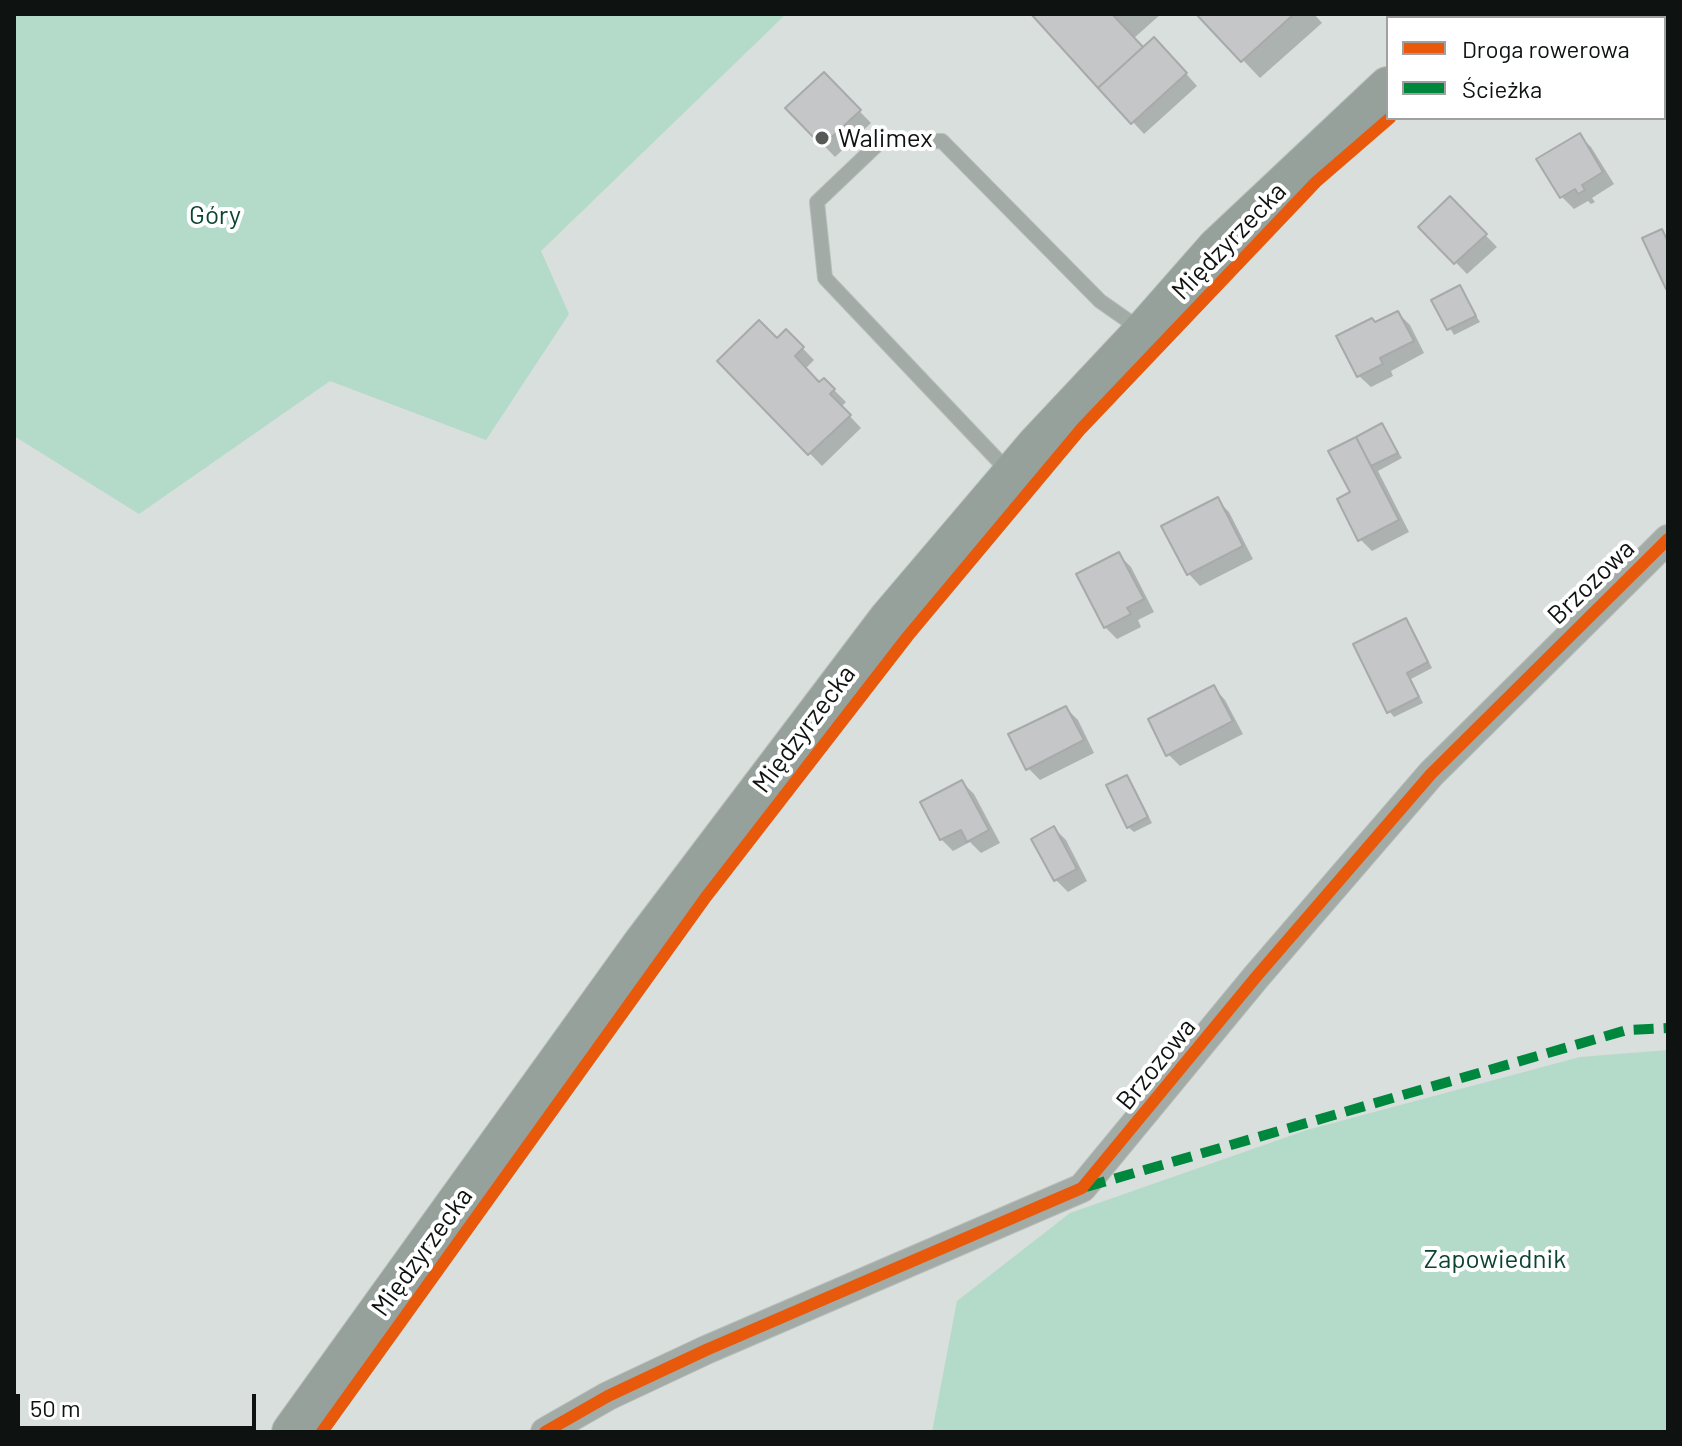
<!DOCTYPE html>
<html>
<head>
<meta charset="utf-8">
<style>
  body { margin:0 }
  #map { position:relative; width:1682px; height:1446px; overflow:hidden; background:#d8dfdc; font-family:Barlow,sans-serif }
  canvas { display:block }
  .frame { position:absolute; inset:0; border:16px solid #0e1210; pointer-events:none }
  .legend { position:absolute; left:1386px; top:16px; width:280px; height:104px; box-sizing:border-box; background:#fff; border:2px solid #9fa09f; margin:0; padding:10px 14px; list-style:none; font-size:24px; color:#0e1210 }
  .legend li { display:flex; align-items:center; gap:16px; height:40px }
  .legend b { width:40px; border:2px solid #9fa09f }
  .scale { position:absolute; left:16px; top:1394px; width:240px; height:36px; box-sizing:border-box; border:4px solid #0e1210; border-top:0; padding-left:10px; font-size:24px; line-height:28px; white-space:nowrap; color:#0e1210; -webkit-text-stroke:6px #fff; paint-order:stroke }
</style>
</head>
<body>
<div id="map">
<canvas width="1682" height="1446"></canvas>
<div class="frame"></div>
<ul class="legend">
<li><b style="height:10px;background:#e8590c"></b>Droga rowerowa</li>
<li><b style="height:10px;background:#00873e"></b>Ścieżka</li>
</ul>
<div class="scale">50 m</div>
</div>
<script>
const c = document.querySelector('canvas').getContext('2d');
c.lineJoin = 'round';
function fillPath(path, color) {
  c.fillStyle = color;
  c.fill(path, 'evenodd');
}
function poly(rows) {
  const path = new Path2D();
  for (const r of rows) {
    path.moveTo(r[0], r[1]);
    for (let i = 2; i < r.length; i += 2) path.lineTo(r[i], r[i + 1]);
  }
  return path;
}
function trace(path, color, width, dash) {
  c.strokeStyle = color;
  c.lineWidth = width;
  c.lineCap = dash ? 'butt' : 'round';
  c.setLineDash(dash || []);
  c.stroke(path);
}
function label(font, color, halo, rows, align = 'center') {
  c.font = font + ' Barlow,sans-serif';
  c.lineWidth = 8;
  c.setLineDash([]);
  c.textBaseline = 'middle';
  c.strokeStyle = halo;
  c.fillStyle = color;
  for (const [text, x, y, turn = 0] of rows) {
    c.save();
    c.translate(x, y);
    c.rotate((+turn || 0) * Math.PI / 180);
    c.textAlign = isNaN(turn) ? turn : align;
    if (halo) c.strokeText(text, 0, 0);
    c.fillText(text, 0, 0);
    c.restore();
  }
}
fillPath(poly([
  [14,14,786,14,541,251,569,314,486,440,330,381,139,514,14,436],
  [1668,1050,1668,1432,932,1432,957,1301,1070,1213,1307,1130,1580,1057]
]), '#b4dac9');
fillPath(poly([
  [1033,14,1161,14,1134,38,1144,49,1166,51,1197,86,1144,134],
  [1199,14,1314,14,1322,23,1260,78],
  [824,75,871,123,835,157,788,108],
  [1579,135,1591,147,1614,184,1592,198,1595,202,1591,204,1588,201,1574,209,1562,197,1539,160],
  [1450,199,1497,247,1467,274,1421,227],
  [1459,288,1480,322,1454,335,1434,300],
  [1398,313,1410,325,1424,353,1391,371,1393,376,1371,387,1359,376,1376,324],
  [786,331,814,360,805,369,820,385,824,380,846,402,841,407,861,428,822,466,720,361,777,341],
  [1382,426,1402,458,1378,471,1409,532,1372,551,1360,539,1352,493],
  [1217,500,1229,512,1253,559,1200,586,1189,574],
  [1119,555,1131,567,1154,612,1138,620,1141,627,1117,639,1105,627],
  [1406,620,1411,626,1432,668,1411,679,1423,703,1394,717,1389,711],
  [1214,688,1225,700,1243,734,1180,766,1168,754],
  [1066,708,1078,720,1094,753,1040,780,1028,768],
  [1127,777,1132,783,1152,823,1134,832,1128,827],
  [962,782,974,794,1000,843,981,853,970,842,953,851,941,839],
  [1054,828,1066,840,1087,881,1068,892,1056,880]
]), '#0003');
const building = poly([
  [1031,14,1112,14,1143,47,1098,88,1031,14],
  [1196,14,1294,14,1241,62,1196,14],
  [1154,37,1187,73,1131,124,1098,88,1154,37],
  [824,72,861,110,822,146,785,108,824,72],
  [1580,133,1603,172,1582,185,1585,190,1578,194,1575,189,1560,198,1536,159,1580,133],
  [1450,196,1487,234,1454,264,1418,227,1450,196],
  [1662,229,1668,242,1668,287,1666,289,1642,238,1662,229],
  [1460,285,1476,316,1447,330,1431,300,1460,285],
  [1398,311,1414,341,1380,358,1383,364,1357,377,1336,336,1372,318,1375,322,1398,311],
  [759,320,777,338,786,329,804,347,795,356,819,382,824,378,835,389,830,394,851,415,808,455,717,361,759,320],
  [1382,423,1398,453,1371,466,1356,437,1382,423],
  [1356,437,1399,520,1358,541,1337,499,1350,492,1328,451,1356,437],
  [1218,497,1243,546,1187,575,1161,526,1218,497],
  [1119,552,1144,599,1127,608,1131,614,1104,628,1076,574,1119,552],
  [1406,618,1428,662,1407,673,1419,697,1387,713,1353,644,1406,618],
  [1214,685,1233,721,1166,756,1148,719,1214,685],
  [1066,706,1084,740,1026,770,1008,734,1066,706],
  [1127,775,1148,817,1127,828,1106,785,1127,775],
  [962,780,989,830,967,842,961,830,940,840,920,802,962,780],
  [1054,826,1077,869,1054,881,1031,839,1054,826]
]);
fillPath(building, '#c5c6c7');
trace(building, '#a8aaaa', 2);
const lane = poly([
  [1010,473,825,278,817,202,880,142,942,141,1100,301,1140,329]
]);
const street = poly([
  [545,1432,608,1396,706,1350,1082,1188,1256,977,1431,774,1668,539]
]);
const secondary = poly([
  [1467,18,1472,14],
  [292,1432,643,944,889,619,1037,445,1144,331,1217,248,1388,87]
]);
trace(lane, '#b9bdbb', 16);
trace(street, '#b9bdbb', 30);
trace(secondary, '#b9bdbb', 42);
trace(lane, '#a2aba6', 14);
trace(street, '#a2aba6', 28);
trace(secondary, '#96a19c', 40);
trace(poly([
  [1086,1187,1627,1030,1668,1028]
]), '#00873e', 10, [20, 10]);
trace(poly([
  [322,1432,706,897,908,636,1081,429,1316,182,1390,118],
  [545,1432,608,1396,706,1350,1082,1188,1256,977,1431,774,1668,539]
]), '#e8590c', 12);
for (const [x, y, r, color] of [
  [822,138,8,"#555a57"]
]) {
  const dot = new Path2D();
  dot.arc(x, y, r, 0, 2 * Math.PI);
  c.fillStyle = color;
  c.fill(dot);
  trace(dot, '#fff', 3);
}
label('26px', '#0e1210', '#fff', [
  ["Walimex",838,138]
], 'left');
label('26px', '#0b4431', '#fff', [
  ["Góry",215,215],
  ["Zapowiednik",1495,1259]
]);
label('26px', '#0e1210', '#fff', [
  ["Międzyrzecka",1229,241,-46],
  ["Brzozowa",1591,582,-44],
  ["Międzyrzecka",804,729,-53],
  ["Brzozowa",1156,1064,-51],
  ["Międzyrzecka",422,1252,-54]
]);
</script>
</body>
</html>
